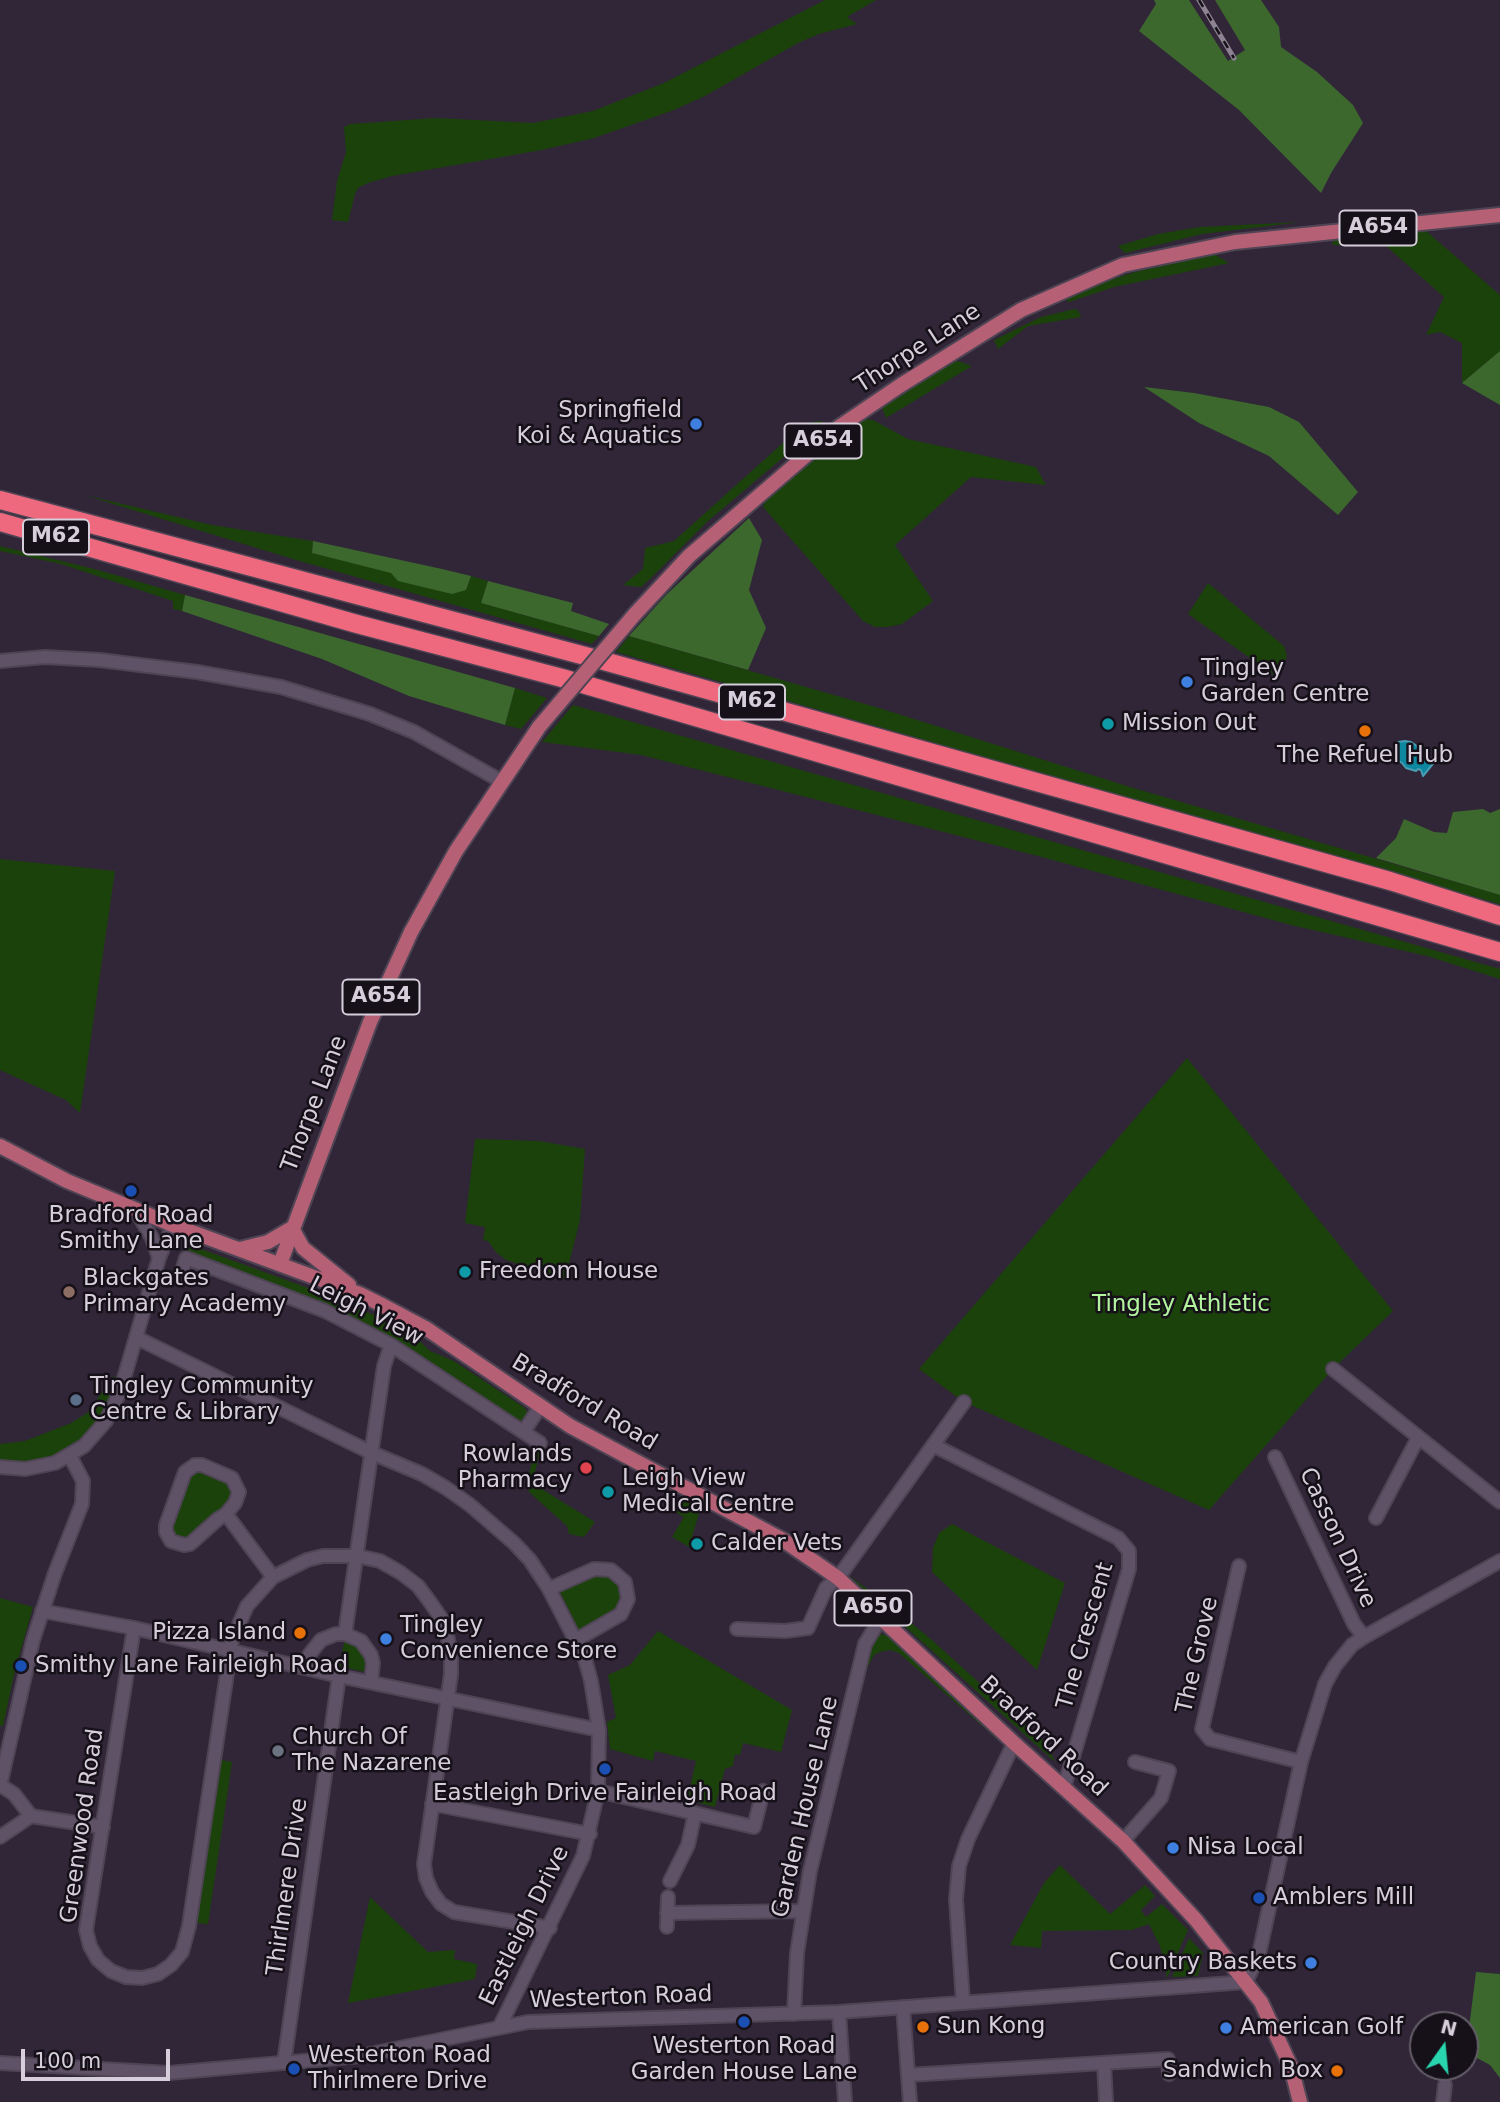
<!DOCTYPE html>
<html>
<head>
<meta charset="utf-8">
<style>
  body { margin:0 }
  #map { position:relative; width:1500px; height:2102px; overflow:hidden; background:#312638; font-family:"DejaVu Sans",sans-serif }
  canvas { display:block }
  .north { position:absolute; left:1409px; top:2011px; width:70px; height:70px; box-sizing:border-box; background:#161119; border:2px solid #635d67; border-radius:50%; rotate:15deg; font-size:19px; font-weight:700; line-height:28px; text-align:center; color:#d6cfdb }
  .north::after { content:''; display:block; margin:auto; width:24px; height:32px; background:#28d5ad; clip-path:polygon(50% 0,100% 100%,50% 72%,0 100%) }
  .scale { position:absolute; left:21px; top:2049px; width:149px; height:32px; box-sizing:border-box; border:4px solid #d6cfdb; border-top:0; padding-left:9px; font-size:21px; line-height:24px; white-space:nowrap; color:#d6cfdb; -webkit-text-stroke:5px #161119; paint-order:stroke }
</style>
</head>
<body>
<div id="map">
<canvas width="1500" height="2102"></canvas>
<div class="north">N</div>
<div class="scale">100 m</div>
</div>
<script>
const c = document.querySelector('canvas').getContext('2d');
c.lineJoin = 'round';
function fillPath(path, color) {
  c.fillStyle = color;
  c.fill(path, 'evenodd');
}
function poly(rows) {
  const path = new Path2D();
  for (const r of rows) {
    path.moveTo(r[0], r[1]);
    for (let i = 2; i < r.length; i += 2) path.lineTo(r[i], r[i + 1]);
  }
  return path;
}
function trace(path, color, width, dash) {
  c.strokeStyle = color;
  c.lineWidth = width;
  c.lineCap = dash ? 'butt' : 'round';
  c.setLineDash(dash || []);
  c.stroke(path);
}
function label(font, color, halo, rows, align = 'center') {
  c.font = font + ' "DejaVu Sans",sans-serif';
  c.lineWidth = 5;
  c.setLineDash([]);
  c.textBaseline = 'middle';
  c.strokeStyle = halo;
  c.fillStyle = color;
  for (const [text, x, y, turn = 0] of rows) {
    c.save();
    c.translate(x, y);
    c.rotate((+turn || 0) * Math.PI / 180);
    c.textAlign = isNaN(turn) ? turn : align;
    if (halo) c.strokeText(text, 0, 0);
    c.fillText(text, 0, 0);
    c.restore();
  }
}
fillPath(poly([
  [825,0,876,0,847,17,857,24,819,34,798,43,705,96,674,110,594,138,542,150,392,176,368,183,358,188,355,194,348,222,332,220,337,181,346,152,344,127,350,124,436,118,533,123,593,111,664,83],
  [1301,222,1202,234,1125,253,1118,246,1158,234,1200,227],
  [1425,230,1500,295,1500,351,1462,383,1462,343,1440,332,1426,335,1444,297,1386,246,1332,245,1333,240],
  [1214,254,1229,263,1114,287,1069,302,1065,300,1098,284,1135,272],
  [1074,309,1078,310,1081,317,1028,326,998,349,994,340,1041,317],
  [958,361,972,366,886,418,882,408,952,362],
  [865,419,873,420,908,439,1036,467,1046,485,971,477,895,545,933,601,902,624,888,627,875,627,863,621,763,507,766,497,775,488],
  [820,421,824,423,708,521,649,580,641,587,623,585,643,569,645,548,674,541,805,423],
  [84,495,212,525,313,541,312,553,466,590,471,576,488,581,481,603,599,636,592,644,296,560],
  [0,546,98,570,185,595,182,611,173,609,173,601,61,564,0,551],
  [1208,583,1284,646,1287,656,1278,678,1188,614],
  [629,636,879,708,1130,787,1500,895,1500,904,616,652],
  [515,688,547,698,521,729,505,725],
  [573,705,1500,969,1500,979,1427,956,1291,925,1038,856,641,755,542,742],
  [0,859,115,871,80,1113,66,1100,0,1070],
  [1187,1058,1393,1311,1333,1369,1209,1510,964,1402,919,1369],
  [475,1139,539,1141,585,1149,580,1220,565,1279,506,1260,496,1252,488,1241,483,1240,485,1227,465,1223],
  [190,1245,308,1288,374,1315,421,1342,430,1351,454,1361,525,1408,529,1416,523,1423,518,1422,422,1357,358,1321,329,1307,186,1255,183,1246],
  [114,1376,117,1378,101,1418,84,1437,71,1447,55,1456,39,1460,22,1463,0,1461,0,1444,25,1441,71,1423,87,1413],
  [536,1446,541,1449,532,1483,595,1522,584,1537,569,1534,567,1526,529,1492,527,1482],
  [200,1469,228,1480,235,1494,226,1507,189,1541,172,1538,170,1525,188,1474],
  [678,1499,692,1502,700,1510,689,1547,672,1537,684,1517,672,1510],
  [952,1524,1065,1583,1037,1670,932,1572,933,1548,939,1533],
  [606,1573,619,1582,624,1596,618,1611,585,1632,579,1630,560,1592,561,1588,590,1575],
  [848,1575,888,1604,932,1640,1048,1745,1055,1762],
  [0,1598,33,1607,14,1675,3,1726,0,1726],
  [658,1631,792,1710,781,1752,743,1743,740,1755,735,1754,733,1766,725,1769,715,1807,687,1800,696,1761,655,1751,653,1761,610,1749,607,1722,616,1718,608,1675,630,1665],
  [881,1634,891,1637,915,1657,997,1737,997,1739,899,1653,890,1650,880,1652,874,1655,866,1670,865,1669,873,1640],
  [345,1639,351,1641,364,1652,368,1669,365,1672,339,1666],
  [221,1760,232,1762,208,1924,197,1923],
  [1060,1865,1110,1914,1145,1885,1155,1896,1141,1910,1146,1917,1162,1904,1188,1930,1167,1978,1160,1946,1149,1924,1132,1930,1042,1931,1041,1948,1010,1945,1044,1883],
  [370,1897,428,1952,455,1950,454,1959,477,1964,475,1979,348,2003],
  [1189,1938,1203,1953,1198,1976,1172,1977]
]), '#1b420b');
fillPath(poly([
  [1154,0,1189,0,1228,61,1245,50,1215,0,1261,0,1279,27,1281,47,1317,72,1353,105,1363,123,1331,173,1321,193,1239,110,1139,31,1156,4],
  [1500,351,1500,405,1462,383],
  [1144,387,1194,393,1269,407,1299,422,1358,492,1338,515,1269,456,1199,423],
  [749,518,762,540,749,590,766,628,748,670,629,636,667,594],
  [313,541,442,569,471,576,466,590,452,594,398,581,391,573,312,553],
  [488,581,573,603,571,611,609,624,599,636,481,603],
  [185,595,515,688,505,725,409,696,322,659,182,611],
  [1483,809,1490,813,1500,809,1500,895,1376,858,1396,838,1404,819,1434,832,1447,833,1453,812],
  [1476,1972,1500,1974,1500,2078,1490,2065,1466,2052]
]), '#3c682e');
const water = poly([
  [1405,741,1411,742,1424,751,1425,757,1436,760,1423,776,1421,770,1418,769,1416,771,1406,768,1402,763,1392,757,1397,749,1398,742,1405,741]
]);
fillPath(water, '#0d87a0');
trace(water, '#499db2', 2);
const minor = poly([
  [0,661,45,657,99,660,197,672,281,687,370,714,414,732,501,781],
  [135,1209,152,1238,159,1258],
  [183,1268,186,1258,325,1311,391,1345,540,1443],
  [137,1338,372,1453,422,1474,446,1488,470,1505,514,1543,530,1560,549,1589,585,1659,591,1681,599,1730,598,1791,583,1856,500,2026],
  [1333,1369,1500,1502],
  [524,1431,540,1407],
  [933,1445,1118,1538,1129,1551,1129,1569,1064,1787],
  [1275,1457,1354,1624,1364,1637],
  [195,1465,202,1465,232,1478,239,1492,235,1503,226,1514,218,1519,190,1544,184,1545,171,1541,166,1532,166,1525,185,1472,195,1465],
  [0,1467,25,1469,55,1463,84,1446,106,1421,120,1392,159,1258,173,1225],
  [226,1514,273,1577],
  [1376,1518,1418,1438],
  [1239,1566,1202,1729,1210,1739,1301,1762],
  [549,1589,594,1569,611,1570,625,1582,628,1599,621,1614,576,1640],
  [42,1611,134,1628,339,1676,599,1730],
  [134,1628,86,1930,90,1946,98,1960,111,1971,126,1977,142,1978,158,1974,171,1965,182,1952,189,1926,232,1640,247,1606,273,1577,307,1560,323,1556,357,1556,380,1561,401,1573,418,1586,430,1602,441,1618,447,1635,451,1654,451,1674,424,1864,426,1878,432,1892,441,1904,454,1912,550,1928],
  [737,1629,785,1631,808,1628,826,1588,838,1578,964,1402],
  [345,1634,384,1366,391,1345],
  [306,1668,309,1655,321,1640,336,1634,345,1634,361,1641,371,1655,373,1663,371,1682],
  [0,1786,33,1640,55,1573,82,1504,83,1481,70,1456],
  [598,1791,754,1827,763,1791],
  [432,1804,590,1834],
  [31,1816,103,1827],
  [0,1837,31,1816,14,1794,0,1785],
  [1123,1841,1161,1798,1169,1771,1135,1762],
  [670,1881,688,1845,695,1813],
  [667,1913,803,1911],
  [667,1927,668,1897],
  [963,2002,956,1899,959,1866,968,1839,1014,1743],
  [903,2007,908,2075,1168,2059,1169,2074],
  [839,2012,845,2102],
  [794,2014,797,1953,810,1871,865,1644,882,1616],
  [0,2063,169,2073,360,2056,528,2022,839,2012,1246,1982,1259,1954,1301,1762,1325,1684,1335,1666,1352,1645,1364,1637,1500,1561],
  [284,2063,339,1676],
  [1104,2063,1106,2102],
  [908,2075,910,2102],
  [1443,2102,1445,2085]
]);
const major = poly([
  [635,614,689,556,839,427,901,385,1021,310,1123,265,1235,242,1500,215],
  [0,1146,67,1181,173,1225,360,1294,380,1304,427,1329,570,1426,783,1540,838,1578,1014,1743,1123,1841,1196,1920,1261,2002,1291,2067,1300,2102],
  [292,1228,303,1248,349,1285],
  [240,1249,268,1242,292,1228],
  [280,1264,370,1022,411,932,456,851,539,727]
]);
const highway = poly([
  [0,500,604,661,1390,881,1500,916],
  [0,522,357,624,562,678,1500,952]
]);
trace(minor, '#4e4454', 16);
trace(major, '#4e4454', 18);
trace(highway, '#4e4454', 21);
trace(minor, '#5f5267', 12);
trace(major, '#b56074', 14);
trace(highway, '#ee697d', 18);
const rail = poly([
  [1199,0,1234,58]
]);
trace(rail, '#8c8492', 5);
trace(rail, '#161119', 2.5, [8]);
const majorBridge = poly([
  [539,727,635,614]
]);
trace(majorBridge, '#4e4454', 18, []);
trace(majorBridge, '#b56074', 14);
for (const [x, y, r, color] of [
  [696,424,7,"#3f7fe0"],
  [1187,682,7,"#3f7fe0"],
  [1108,724,7,"#0f9aa8"],
  [1365,731,7,"#e8710a"],
  [131,1191,7,"#1a4fb4"],
  [465,1272,7,"#0f9aa8"],
  [69,1292,7,"#8d6e63"],
  [76,1400,7,"#5c6f8a"],
  [586,1468,7,"#e0444e"],
  [608,1492,7,"#0f9aa8"],
  [697,1544,7,"#0f9aa8"],
  [300,1633,7,"#e8710a"],
  [386,1639,7,"#3f7fe0"],
  [21,1666,7,"#1a4fb4"],
  [278,1751,7,"#6b7280"],
  [605,1769,7,"#1a4fb4"],
  [1173,1848,7,"#3f7fe0"],
  [1259,1898,7,"#1a4fb4"],
  [1311,1963,7,"#3f7fe0"],
  [744,2022,7,"#1a4fb4"],
  [923,2027,7,"#e8710a"],
  [1226,2028,7,"#3f7fe0"],
  [294,2069,7,"#1a4fb4"],
  [1337,2071,7,"#e8710a"]
]) {
  const dot = new Path2D();
  dot.arc(x, y, r, 0, 2 * Math.PI);
  c.fillStyle = color;
  c.fill(dot);
  trace(dot, '#161119', 2.5);
}
for (const [x, y, w] of [
  [1378,228,77],
  [823,441,77],
  [56,537,66],
  [752,702,66],
  [381,997,77],
  [873,1608,77]
]) {
  const box = new Path2D();
  box.roundRect(x - w / 2, y - 17.5, w, 35, 5);
  c.fillStyle = '#161119';
  c.fill(box);
  trace(box, '#d6cfdb', 2);
}
label('bold 21px', '#d6cfdb', null, [
  ["A654",1378,228],
  ["A654",823,441],
  ["M62",56,537],
  ["M62",752,702],
  ["A654",381,997],
  ["A650",873,1608]
]);
label('23px', '#d6cfdb', '#161119', [
  ["Thorpe Lane",918,349,-33],
  ["Thorpe Lane",315,1104,-69],
  ["Leigh View",366,1312,27],
  ["Bradford Road",584,1403,31],
  ["Casson Drive",1337,1538,65],
  ["The Crescent",1086,1636,-74],
  ["The Grove",1198,1655,-77],
  ["Bradford Road",1043,1737,43],
  ["Garden House Lane",806,1807,-77],
  ["Greenwood Road",83,1826,-82],
  ["Thirlmere Drive",288,1887,-82],
  ["Eastleigh Drive",525,1926,-64],
  ["Westerton Road",621,1998,-2]
]);
label('23px', '#d6cfdb', '#161119', [
  ["Springfield",682,411,"right"],
  ["Koi & Aquatics",682,437,"right"],
  ["Tingley",1201,669],
  ["Garden Centre",1201,695],
  ["Mission Out",1122,724],
  ["The Refuel Hub",1365,756,"center"],
  ["Bradford Road",131,1216,"center"],
  ["Smithy Lane",131,1242,"center"],
  ["Freedom House",479,1272],
  ["Blackgates",83,1279],
  ["Primary Academy",83,1305],
  ["Tingley Community",90,1387],
  ["Centre & Library",90,1413],
  ["Rowlands",572,1455,"right"],
  ["Pharmacy",572,1481,"right"],
  ["Leigh View",622,1479],
  ["Medical Centre",622,1505],
  ["Calder Vets",711,1544],
  ["Tingley",400,1626],
  ["Convenience Store",400,1652],
  ["Pizza Island",286,1633,"right"],
  ["Smithy Lane Fairleigh Road",35,1666],
  ["Church Of",292,1738],
  ["The Nazarene",292,1764],
  ["Eastleigh Drive Fairleigh Road",605,1794,"center"],
  ["Nisa Local",1187,1848],
  ["Amblers Mill",1273,1898],
  ["Country Baskets",1297,1963,"right"],
  ["Sun Kong",937,2027],
  ["American Golf",1240,2028],
  ["Westerton Road",744,2047,"center"],
  ["Garden House Lane",744,2073,"center"],
  ["Westerton Road",308,2056],
  ["Thirlmere Drive",308,2082],
  ["Sandwich Box",1323,2071,"right"]
], 'left');
label('23px', '#b3f59f', '#161119', [
  ["Tingley Athletic",1181,1305]
]);
</script>
</body>
</html>
